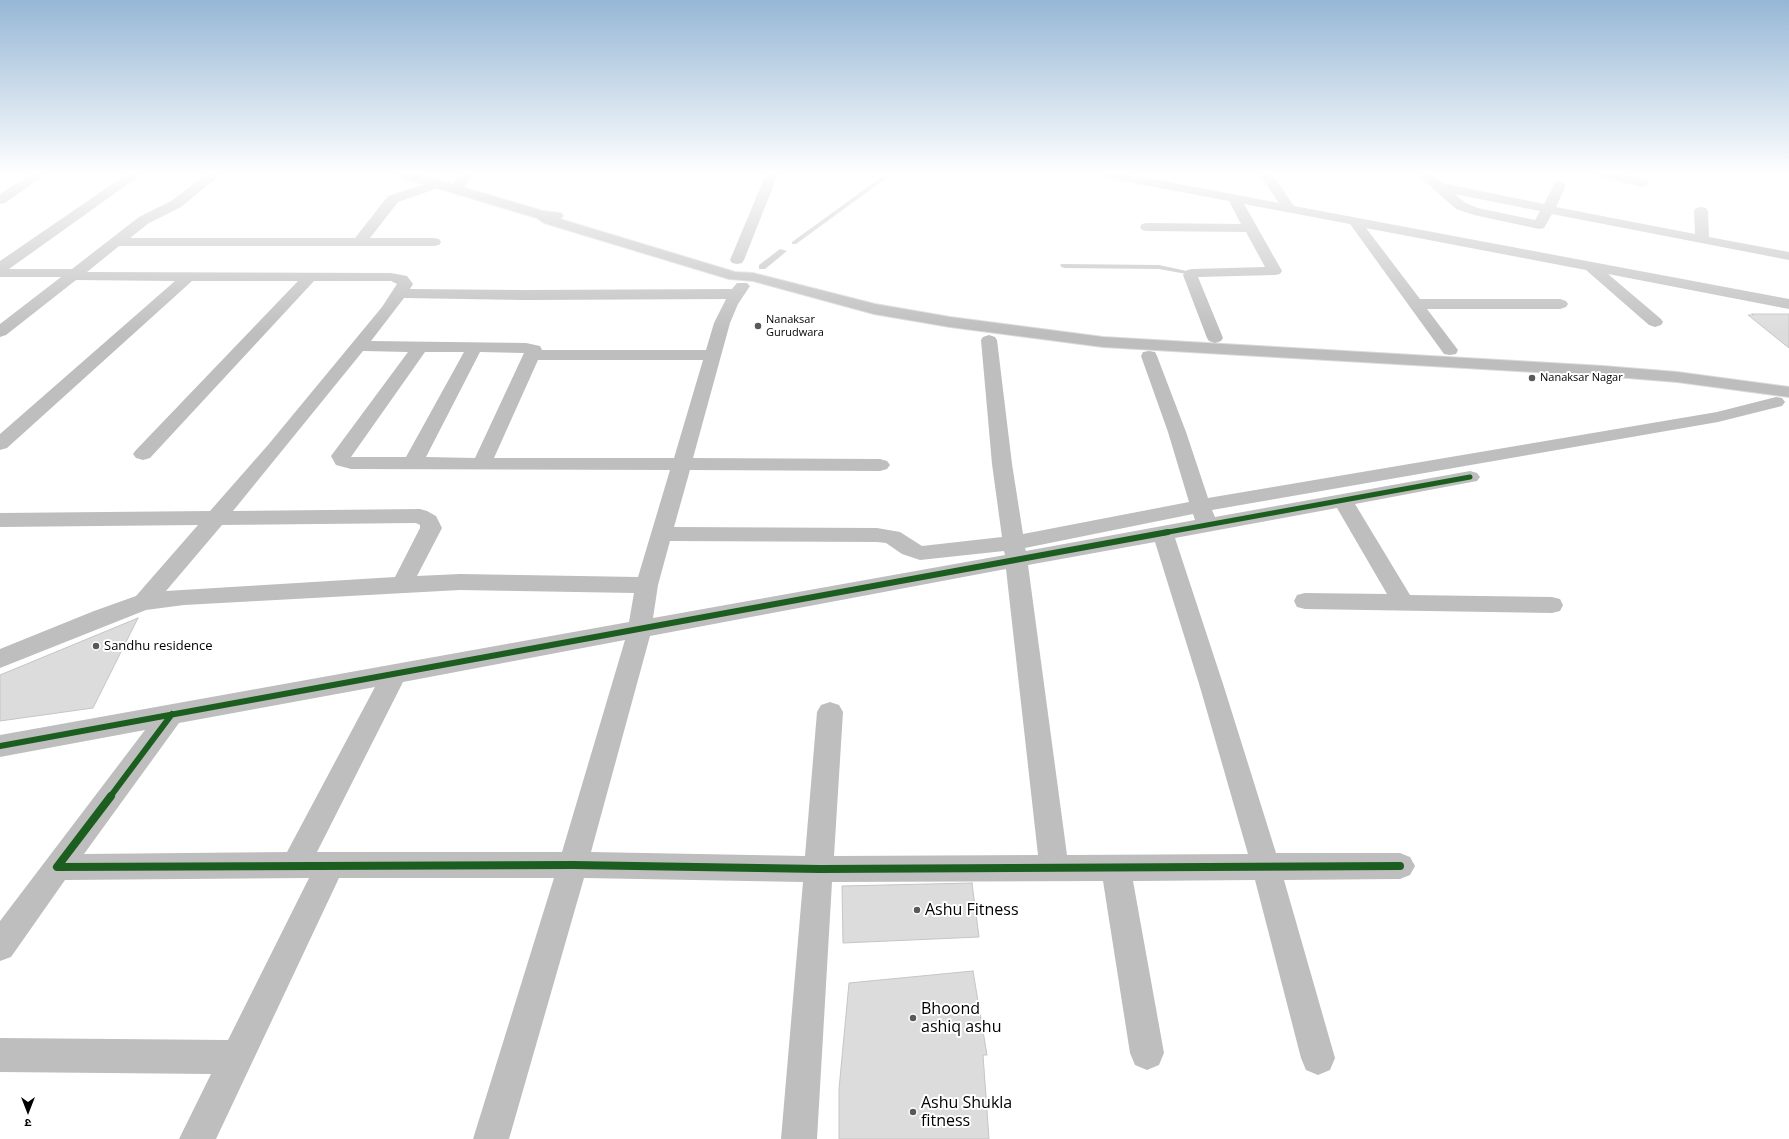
<!DOCTYPE html>
<html>
<head>
<meta charset="utf-8">
<style>
  body { margin:0 }
  #map { position:relative; width:1789px; height:1139px; overflow:hidden; background:#fff; font-family:"Open Sans","Noto Sans Devanagari",sans-serif }
  canvas { display:block }
  .north { position:absolute; left:8px; top:1091px; width:40px; height:40px; -webkit-text-stroke:3px #fff; paint-order:stroke; rotate:180deg; font-size:11px; font-weight:700; line-height:16px; text-align:center; color:#000 }
  .north::after { content:''; display:block; margin:auto; width:14px; height:18px; background:#000; clip-path:polygon(50% 0,100% 100%,50% 72%,0 100%) }
</style>
</head>
<body>
<div id="map">
<canvas width="1789" height="1139"></canvas>
<div class="north">उ</div>
</div>
<script>
const c = document.querySelector('canvas').getContext('2d');
c.lineJoin = 'round';
function fillPath(path, color) {
  c.fillStyle = color;
  c.fill(path, 'evenodd');
}
function poly(rows) {
  const path = new Path2D();
  for (const r of rows) {
    path.moveTo(r[0], r[1]);
    for (let i = 2; i < r.length; i += 2) path.lineTo(r[i], r[i + 1]);
  }
  return path;
}
function trace(path, color, width, dash) {
  c.strokeStyle = color;
  c.lineWidth = width;
  c.lineCap = dash ? 'butt' : 'round';
  c.setLineDash(dash || []);
  c.stroke(path);
}
function label(font, color, halo, rows, align = 'center') {
  c.font = font + ' "Open Sans",sans-serif';
  c.lineWidth = 4;
  c.setLineDash([]);
  c.textBaseline = 'middle';
  c.strokeStyle = halo;
  c.fillStyle = color;
  for (const [text, x, y, turn = 0] of rows) {
    c.save();
    c.translate(x, y);
    c.rotate((+turn || 0) * Math.PI / 180);
    c.textAlign = isNaN(turn) ? turn : align;
    if (halo) c.strokeText(text, 0, 0);
    c.fillText(text, 0, 0);
    c.restore();
  }
}
const building = poly([
  [1752,314,1789,314,1789,348,1748,315,1754,315,1752,314],
  [138,618,93,708,0,721,0,675,138,618],
  [972,883,979,937,843,943,842,886,972,883],
  [973,971,987,1055,983,1055,989,1139,839,1139,839,1089,849,983,973,971]
]);
fillPath(building, '#dcdcdc');
trace(building, '#c5c5c5', 1);
const primary = poly([
  [398,174,418,174,543,211,561,213,563,216,560,219,735,272,753,273,875,304,950,317,1103,337,1603,366,1677,372,1789,387,1789,397,1677,382,1603,376,1103,347,950,327,874,314,753,281,729,279,544,223,537,218,400,177,398,174]
]);
trace(primary, '#dbdbdb', 2);
fillPath(poly([
  [883,176,885,177,885,179,796,244,792,244,792,242,883,176],
  [780,249,787,251,765,269,759,269,759,265,780,249],
  [1061,264,1159,265,1196,273,1192,275,1159,269,1064,268,1060,266,1061,264]
]), '#bebebe');
fillPath(poly([
  [31,174,46,174,5,203,0,204,0,194,31,174],
  [127,174,142,174,9,269,72,269,139,217,171,201,207,174,221,174,181,207,149,223,130,238,355,238,388,196,437,180,443,184,441,187,398,202,370,238,434,238,439,239,441,242,439,245,434,246,119,246,87,272,391,273,407,276,413,284,410,289,524,290,732,289,737,283,747,283,750,286,738,304,730,323,693,458,880,459,887,461,890,465,887,469,880,471,690,470,674,527,877,528,900,532,922,546,1002,537,992,464,981,340,983,337,989,335,995,337,997,340,1012,464,1023,534,1189,502,1168,432,1141,356,1143,352,1149,351,1155,352,1157,356,1186,432,1208,498,1717,412,1776,397,1782,398,1785,402,1782,406,1718,422,1212,510,1215,517,1470,471,1477,473,1480,477,1477,481,1355,504,1410,595,1552,597,1560,599,1563,605,1560,611,1552,613,1305,609,1297,607,1294,601,1297,595,1305,593,1387,594,1337,508,1175,538,1224,687,1276,853,1400,853,1410,857,1415,866,1410,875,1400,879,1284,880,1335,1058,1330,1070,1318,1075,1306,1070,1301,1058,1255,880,1133,881,1164,1053,1159,1065,1147,1070,1135,1065,1130,1053,1103,881,832,882,817,1139,781,1139,803,882,584,878,509,1139,473,1139,554,878,339,878,216,1139,179,1139,211,1074,0,1072,0,1038,228,1040,309,878,65,880,11,957,0,961,0,921,145,730,0,757,0,735,629,622,634,593,460,590,184,605,146,610,0,668,0,649,94,611,136,596,198,525,0,527,0,513,210,511,268,445,382,307,397,284,391,281,314,281,150,458,143,460,136,458,133,454,136,450,298,281,192,281,7,448,0,450,0,434,175,281,76,280,6,335,0,337,0,324,61,277,0,277,0,261,127,174],
  [404,298,524,300,726,299,714,323,706,350,542,350,540,346,526,343,371,341,404,298],
  [363,351,408,352,331,456,336,465,351,469,670,470,638,577,460,574,417,576,442,528,436,516,427,511,420,509,233,511,363,351],
  [425,352,464,352,406,457,351,457,425,352],
  [480,352,524,353,475,458,426,457,480,352],
  [538,360,703,360,674,458,494,458,538,360],
  [1193,514,1195,520,1026,551,1025,548,1193,514],
  [416,523,420,525,420,528,395,577,166,591,222,525,416,523],
  [670,541,877,542,886,543,902,554,920,560,1004,551,1005,555,653,618,658,585,670,541],
  [1155,542,1200,687,1248,854,1067,855,1028,565,1155,542],
  [1006,569,1038,855,834,856,843,712,839,705,830,702,821,705,817,712,805,856,591,852,650,636,1006,569],
  [625,640,562,852,317,852,403,682,625,640],
  [375,687,287,852,84,854,179,723,375,687],
  [461,174,474,174,460,192,450,192,449,189,461,174],
  [766,174,778,174,744,260,742,263,737,264,732,263,730,260,766,174],
  [1100,174,1127,174,1279,203,1259,174,1272,174,1294,206,1789,299,1789,309,1608,274,1661,319,1663,322,1661,325,1655,327,1649,325,1586,270,1366,228,1420,299,1560,299,1566,301,1568,304,1566,307,1560,309,1427,309,1458,350,1456,354,1450,355,1444,354,1350,224,1244,204,1282,271,1280,274,1275,275,1198,277,1223,338,1221,341,1215,343,1209,341,1207,338,1183,275,1187,270,1192,269,1265,267,1246,232,1147,231,1142,230,1140,227,1142,224,1147,223,1241,224,1229,201,1106,178,1100,174],
  [1417,174,1431,174,1442,183,1544,204,1555,182,1560,181,1566,185,1556,207,1695,234,1694,211,1696,208,1701,207,1706,208,1708,211,1709,237,1789,252,1789,260,1552,214,1544,228,1539,229,1474,215,1456,209,1417,174],
  [1454,194,1540,211,1535,220,1478,208,1466,203,1454,194],
  [1595,174,1620,174,1647,180,1649,183,1643,187,1597,177,1595,174]
]), '#bebebe');
fillPath(primary, '#bdbdbd');
trace(poly([
  [1163,533,1470,477]
]), '#1b5e20', 5);
trace(poly([
  [0,746,1168,532],
  [110,797,172,714]
]), '#1b5e20', 6);
trace(poly([
  [111,796,57,867,573,865,820,869,1400,866]
]), '#1b5e20', 8);
const sky = c.createLinearGradient(0, 0, 0, 334);
sky.addColorStop(0, '#96b7d6');
sky.addColorStop(0.52, '#fff');
sky.addColorStop(1, '#ffffff00');
c.fillStyle = sky;
c.fillRect(0, 0, 1789, 334);
for (const [x, y, r, color] of [
  [758,326,4,"#595959"],
  [1532,378,4,"#595959"],
  [96,646,4,"#595959"],
  [917,910,4,"#595959"],
  [913,1018,4,"#595959"],
  [913,1112,4,"#595959"]
]) {
  const dot = new Path2D();
  dot.arc(x, y, r, 0, 2 * Math.PI);
  c.fillStyle = color;
  c.fill(dot);
  trace(dot, '#fff', 1.5);
}
label('11px', '#000', '#fff', [
  ["Nanaksar",766,320],
  ["Gurudwara",766,333],
  ["Nanaksar Nagar",1540,378]
], 'left');
label('13px', '#000', '#fff', [
  ["Sandhu residence",104,646]
], 'left');
label('16px', '#000', '#fff', [
  ["Ashu Fitness",925,910],
  ["Bhoond",921,1009],
  ["ashiq ashu",921,1027],
  ["Ashu Shukla",921,1103],
  ["fitness",921,1121]
], 'left');
</script>
</body>
</html>
